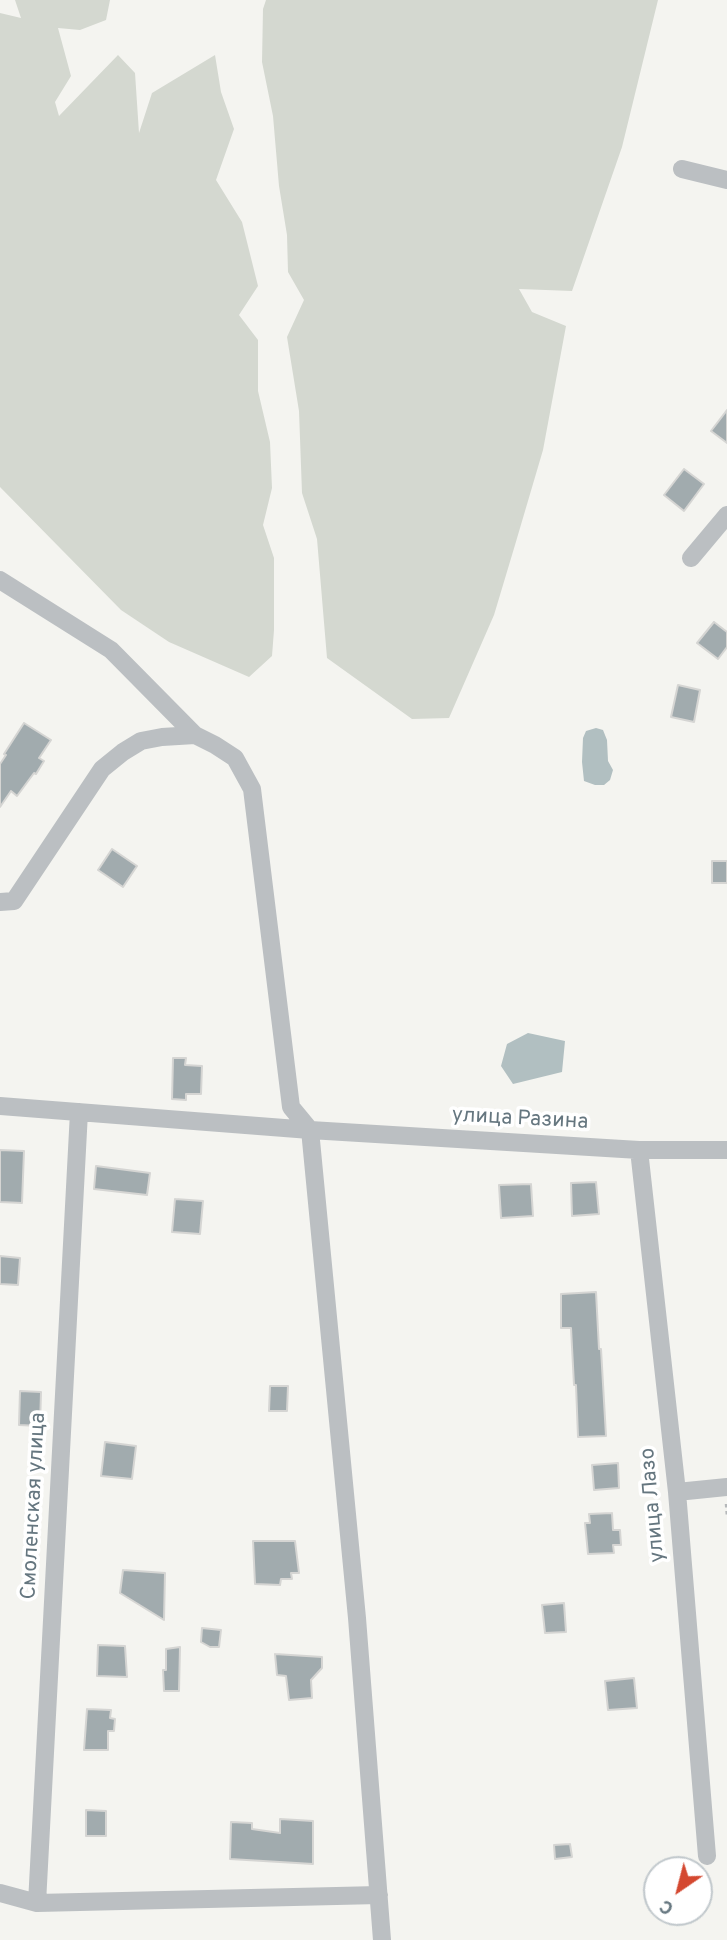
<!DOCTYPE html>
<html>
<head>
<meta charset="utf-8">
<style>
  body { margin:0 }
  #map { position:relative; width:727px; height:1940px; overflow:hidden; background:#f4f4f0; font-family:Overpass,sans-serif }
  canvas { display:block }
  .north { position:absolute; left:643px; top:1856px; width:70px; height:70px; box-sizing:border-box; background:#fff; border:2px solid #c1c8cc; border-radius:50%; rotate:215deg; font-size:19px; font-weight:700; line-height:28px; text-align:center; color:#65767f }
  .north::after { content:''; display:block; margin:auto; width:24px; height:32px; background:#d44830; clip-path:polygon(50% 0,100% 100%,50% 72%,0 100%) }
</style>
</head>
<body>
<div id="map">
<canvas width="727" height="1940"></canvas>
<div class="north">С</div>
</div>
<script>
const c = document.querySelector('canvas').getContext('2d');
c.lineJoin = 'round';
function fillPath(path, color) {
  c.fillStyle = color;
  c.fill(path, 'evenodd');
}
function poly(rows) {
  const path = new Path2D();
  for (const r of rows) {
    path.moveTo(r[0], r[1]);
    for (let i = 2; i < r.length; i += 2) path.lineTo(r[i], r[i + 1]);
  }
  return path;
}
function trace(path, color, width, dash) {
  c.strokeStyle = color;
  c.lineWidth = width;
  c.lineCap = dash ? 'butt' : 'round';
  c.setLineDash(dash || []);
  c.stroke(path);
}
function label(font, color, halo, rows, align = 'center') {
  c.font = font + ' Overpass,sans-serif';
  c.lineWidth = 7;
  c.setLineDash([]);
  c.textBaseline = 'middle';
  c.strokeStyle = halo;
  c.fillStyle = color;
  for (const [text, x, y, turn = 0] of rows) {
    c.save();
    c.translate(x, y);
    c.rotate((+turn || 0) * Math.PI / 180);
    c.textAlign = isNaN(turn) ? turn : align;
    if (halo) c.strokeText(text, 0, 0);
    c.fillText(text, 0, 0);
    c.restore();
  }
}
fillPath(poly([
  [15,0,110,0,106,20,80,30,58,28,71,76,55,102,59,116,118,55,135,73,139,133,152,93,215,55,221,92,234,129,216,180,242,222,258,286,239,315,258,340,258,391,270,442,272,488,263,525,274,558,274,630,272,656,249,677,169,642,121,610,0,487,0,13,21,18],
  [266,0,658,0,622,147,572,291,519,289,532,312,566,326,543,450,515,545,494,615,449,718,412,719,327,658,317,539,302,493,299,411,287,337,304,300,288,272,287,235,279,186,273,116,262,62,263,9]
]), '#d4d8d0');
fillPath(poly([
  [596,728,603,730,607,740,608,761,613,770,610,780,604,785,595,785,584,781,582,762,583,738,586,731],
  [528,1033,565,1041,562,1072,513,1084,501,1066,507,1044]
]), '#b1bfc1');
const building = poly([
  [727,410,727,443,711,431,727,410],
  [684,469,704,484,684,511,664,495,684,469],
  [714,622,727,632,727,647,718,659,697,643,714,622],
  [678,685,700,690,694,722,671,717,678,685],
  [24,723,51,740,39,758,44,761,36,774,34,773,17,796,11,791,0,807,0,764,6,755,4,754,24,723],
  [112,849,137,866,123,887,98,870,112,849],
  [712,861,727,861,727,883,712,883,712,861],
  [173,1058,186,1058,185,1065,202,1066,201,1094,186,1094,186,1100,172,1099,173,1058],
  [0,1150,24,1151,22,1203,0,1202,0,1150],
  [96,1166,150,1173,147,1195,94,1189,96,1166],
  [596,1182,599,1214,572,1216,571,1183,596,1182],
  [531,1184,533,1216,501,1218,499,1185,531,1184],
  [175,1199,203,1201,200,1234,172,1232,175,1199],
  [0,1256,20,1258,18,1285,0,1284,0,1256],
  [596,1292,599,1349,601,1349,606,1436,578,1437,576,1385,574,1385,571,1328,561,1328,561,1294,596,1292],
  [270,1386,288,1386,287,1411,269,1411,270,1386],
  [20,1391,41,1392,40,1426,19,1425,20,1391],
  [105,1442,136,1446,132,1479,101,1476,105,1442],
  [618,1463,619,1488,594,1490,592,1465,618,1463],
  [612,1513,613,1530,620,1530,621,1545,613,1545,614,1553,588,1554,585,1523,590,1523,589,1514,612,1513],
  [253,1541,295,1541,299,1573,291,1573,292,1579,281,1579,280,1585,255,1584,253,1541],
  [123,1570,165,1573,164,1620,120,1593,123,1570],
  [564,1603,566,1632,545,1633,542,1605,564,1603],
  [202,1628,221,1630,219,1647,210,1647,201,1642,202,1628],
  [98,1645,125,1646,127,1677,97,1676,98,1645],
  [180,1647,179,1691,164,1691,163,1670,166,1670,166,1649,180,1647],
  [275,1654,322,1657,322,1668,311,1680,312,1698,289,1700,286,1676,277,1675,275,1654],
  [634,1678,637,1708,608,1710,605,1681,634,1678],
  [87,1709,111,1710,110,1718,115,1719,114,1731,108,1731,108,1750,84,1750,87,1709],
  [86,1810,106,1811,106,1836,86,1836,86,1810],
  [280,1819,313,1821,313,1864,230,1859,231,1822,252,1823,252,1829,280,1833,280,1819],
  [570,1844,572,1857,555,1859,554,1845,570,1844]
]);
fillPath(building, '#a1abae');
trace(building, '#d5d5d3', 2);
trace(poly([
  [726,1504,727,1517]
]), '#b5b8ba', 2.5, [3.5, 3.5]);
trace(poly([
  [682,169,727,180],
  [691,558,727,515],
  [0,580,111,650,195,735],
  [0,902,14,901,102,769,123,752,141,741,162,737,195,735,215,745,235,758,252,789,291,1107,310,1130,357,1618,382,1940],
  [0,1106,310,1130,639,1150,727,1150],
  [639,1150,677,1492,707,1856],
  [677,1492,727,1487],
  [0,1893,37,1903,379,1895],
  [37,1903,79,1112]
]), '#bbbfc2', 18);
label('21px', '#65767f', '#fff', [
  ["улица Разина",520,1120,3],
  ["улица Лазо",654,1505,-95],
  ["Смоленская улица",35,1506,-87]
]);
</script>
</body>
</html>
